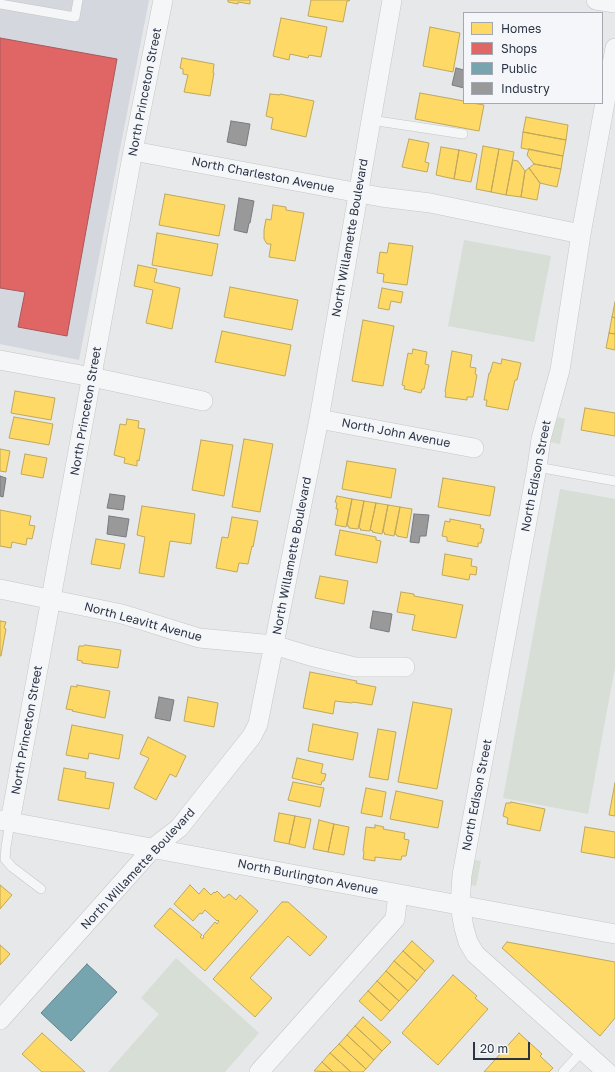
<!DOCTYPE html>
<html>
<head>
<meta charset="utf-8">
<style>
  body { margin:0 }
  #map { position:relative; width:615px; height:1072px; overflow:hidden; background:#e6e8ea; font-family:"Golos Text",sans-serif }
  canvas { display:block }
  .legend { position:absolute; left:463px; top:12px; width:140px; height:92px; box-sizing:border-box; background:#f4f6f9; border:1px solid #a4a8b1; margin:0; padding:5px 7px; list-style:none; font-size:12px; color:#2b3445 }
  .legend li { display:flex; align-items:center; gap:8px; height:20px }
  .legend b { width:20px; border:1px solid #a4a8b1 }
  .scale { position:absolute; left:473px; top:1042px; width:57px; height:18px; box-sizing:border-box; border:2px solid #2b3445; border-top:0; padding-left:5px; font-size:12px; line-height:14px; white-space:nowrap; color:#2b3445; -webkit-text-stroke:3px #f4f6f9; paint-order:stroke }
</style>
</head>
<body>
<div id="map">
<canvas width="615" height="1072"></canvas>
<ul class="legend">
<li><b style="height:11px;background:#ffd966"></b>Homes</li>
<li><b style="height:11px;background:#e06666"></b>Shops</li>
<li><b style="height:11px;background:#76a5af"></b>Public</li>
<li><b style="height:11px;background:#999"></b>Industry</li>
</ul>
<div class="scale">20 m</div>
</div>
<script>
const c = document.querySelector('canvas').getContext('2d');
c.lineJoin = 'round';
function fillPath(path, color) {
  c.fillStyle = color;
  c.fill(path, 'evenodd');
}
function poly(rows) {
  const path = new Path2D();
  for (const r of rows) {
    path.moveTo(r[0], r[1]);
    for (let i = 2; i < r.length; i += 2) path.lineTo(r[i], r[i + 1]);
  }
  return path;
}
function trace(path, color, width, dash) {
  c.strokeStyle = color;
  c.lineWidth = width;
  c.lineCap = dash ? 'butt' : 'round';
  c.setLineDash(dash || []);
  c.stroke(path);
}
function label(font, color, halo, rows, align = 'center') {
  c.font = font + ' "Golos Text",sans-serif';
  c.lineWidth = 4;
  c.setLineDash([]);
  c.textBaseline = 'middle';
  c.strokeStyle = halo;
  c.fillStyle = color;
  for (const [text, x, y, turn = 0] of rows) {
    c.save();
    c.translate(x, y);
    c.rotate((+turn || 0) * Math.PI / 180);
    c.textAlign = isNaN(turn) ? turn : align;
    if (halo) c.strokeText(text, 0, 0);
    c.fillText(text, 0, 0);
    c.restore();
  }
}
fillPath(poly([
  [0,0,149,0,79,360,0,344]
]), '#d4d7dd');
fillPath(poly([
  [464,240,551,256,534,342,448,326],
  [558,417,565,419,560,444,550,442],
  [560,489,615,499,615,667,588,814,503,798],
  [475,860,481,861,476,886,466,884],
  [176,958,259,1033,225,1072,108,1072,159,1014,141,998]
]), '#d6ded6');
const homes = poly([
  [228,0,250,0,250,4,238,2,238,4,228,2,228,0],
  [311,0,350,0,349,1,347,1,343,22,308,16,311,0],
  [281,18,327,27,321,57,309,55,308,58,290,54,289,60,273,56,281,18],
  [430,27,460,33,453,72,423,66,430,27],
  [182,58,214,64,213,73,214,73,210,96,184,92,188,75,183,74,183,69,180,68,182,58],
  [420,93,464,101,464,103,472,103,484,105,479,131,415,119,420,93],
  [270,94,280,95,280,94,314,101,306,137,271,129,273,118,266,116,270,94],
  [526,117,568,125,566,140,523,132,526,117],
  [523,132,566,140,563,156,521,148,523,132],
  [409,139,429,143,425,162,429,163,427,172,402,167,409,139],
  [483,146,499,149,491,192,476,189,483,146],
  [441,147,459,150,454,179,436,175,441,147],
  [499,149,514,152,506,195,491,192,499,149],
  [529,149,563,156,561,169,534,164,527,155,529,149],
  [459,150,477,154,471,182,454,179,459,150],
  [513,160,518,161,525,171,521,197,506,195,513,160],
  [534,164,561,169,557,187,540,183,529,168,534,164],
  [529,168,540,183,537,200,521,197,525,171,529,168],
  [165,194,225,205,219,236,159,225,165,194],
  [273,205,286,207,286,210,304,213,295,261,269,257,271,244,267,244,264,239,264,230,266,219,271,220,273,205],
  [157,233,218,244,212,276,152,265,157,233],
  [389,243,413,246,407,285,383,282,384,274,377,273,380,252,387,253,389,243],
  [138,265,157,269,154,282,180,288,172,329,146,323,153,290,134,286,138,265],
  [230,287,298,300,292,330,224,317,230,287],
  [382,288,403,292,401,303,391,301,389,310,378,308,382,288],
  [615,302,615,318,612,317,615,302],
  [612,317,615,318,615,334,609,333,612,317],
  [363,320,394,326,383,386,352,381,363,320],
  [222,331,291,345,285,376,215,362,222,331],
  [609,333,615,334,615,350,606,348,609,333],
  [413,349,427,352,425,364,429,365,424,389,422,389,421,393,404,389,405,386,402,385,408,353,412,354,413,349],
  [452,351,472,355,470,367,476,368,475,374,477,375,473,397,467,397,467,400,445,397,446,393,445,392,452,351],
  [502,359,521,363,517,380,515,380,508,410,486,406,487,400,484,400,489,373,490,373,493,362,501,364,502,359],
  [15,391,55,398,51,420,11,413,15,391],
  [585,408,615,413,615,436,581,430,585,408],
  [14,417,53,424,49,445,9,438,14,417],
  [127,419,139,421,138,428,145,429,139,461,137,460,137,466,124,463,125,458,114,455,120,424,126,425,127,419],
  [244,439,273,444,260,512,232,507,244,439],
  [201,440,233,445,224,496,192,490,201,440],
  [0,449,10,451,6,472,0,471,0,449],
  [25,454,47,458,43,478,21,474,25,454],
  [347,461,396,469,391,498,342,489,347,461],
  [443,478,495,487,490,516,438,507,443,478],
  [337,496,352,499,346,527,335,525,338,509,336,509,337,503,335,502,337,496],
  [352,499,364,501,358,529,349,528,349,526,347,526,352,499],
  [364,501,376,503,370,531,360,530,361,529,359,528,364,501],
  [376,503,388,505,382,534,372,532,373,531,370,530,376,503],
  [388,505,400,507,394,536,384,534,385,533,383,532,388,505],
  [142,506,195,514,191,544,170,541,164,577,139,573,145,537,137,535,142,506],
  [400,507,412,509,407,538,397,536,397,535,395,534,400,507],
  [0,510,31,516,29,525,35,526,32,539,27,538,26,545,12,542,11,548,0,546,0,510],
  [232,517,258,521,253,547,252,546,248,564,239,563,237,572,216,568,222,537,228,538,232,517],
  [450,519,481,525,480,528,484,529,481,543,478,543,478,547,447,541,447,537,442,536,445,521,450,522,450,519],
  [340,530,376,537,376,540,381,541,377,563,335,555,340,530],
  [96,539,125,544,120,569,91,564,96,539],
  [445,554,472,559,471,566,477,567,476,575,470,574,469,580,442,575,445,554],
  [320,576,348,581,344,604,315,598,320,576],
  [401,592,414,594,414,596,463,605,456,638,412,630,415,615,397,612,401,592],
  [0,621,6,622,4,628,6,629,1,656,0,656,0,621],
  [85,645,121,650,118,668,82,663,82,661,77,660,79,646,84,646,85,645],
  [310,672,357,681,356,683,376,687,372,705,353,702,352,703,335,701,333,714,303,708,310,672],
  [77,685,110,691,105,718,72,711,73,710,66,709,71,686,77,687,77,685],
  [188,697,218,703,214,727,184,721,188,697],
  [413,702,452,709,437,789,398,782,413,702],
  [313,724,358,733,353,760,308,751,313,724],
  [72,725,123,735,119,759,89,753,88,759,66,755,72,725],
  [378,729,396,732,388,780,369,777,378,729],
  [148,737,186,756,176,777,170,774,156,800,134,788,149,758,140,754,148,737],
  [297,758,323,764,321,773,326,774,324,781,322,781,321,785,292,778,297,758],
  [64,768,86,772,85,778,114,783,109,809,58,800,64,768],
  [293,782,324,788,320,807,288,800,293,782],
  [615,783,615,816,609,815,615,783],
  [366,788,386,792,382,817,361,813,366,788],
  [396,791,443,801,438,828,390,819,396,791],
  [511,802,545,809,540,831,507,824,508,818,503,816,506,803,511,803,511,802],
  [279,813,295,816,289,844,274,841,279,813],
  [295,816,311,819,305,848,289,844,295,816],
  [319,820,334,824,328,852,313,849,319,820],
  [334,824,349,827,344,855,328,852,334,824],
  [375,825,384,827,383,829,405,833,404,839,409,840,406,856,402,856,401,860,375,857,375,861,363,859,364,852,363,851,366,827,375,828,375,825],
  [585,827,615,832,615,858,581,852,585,827],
  [0,885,12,895,0,909,0,885],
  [190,885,199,894,204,888,211,895,214,892,215,893,217,891,224,898,229,894,236,900,240,895,258,911,205,971,154,926,170,908,202,935,200,937,203,939,204,937,203,936,215,922,217,924,219,921,218,920,217,921,205,910,202,914,200,913,193,921,174,904,190,885],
  [282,902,288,902,327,937,310,956,288,936,250,978,272,998,255,1017,213,979,282,902],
  [412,941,434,961,425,971,403,951,412,941],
  [507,942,615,962,615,1018,600,1036,502,948,507,942],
  [0,945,10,954,0,965,0,945],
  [403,951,425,971,417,981,394,961,403,951],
  [394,961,417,981,408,991,386,971,394,961],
  [386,971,408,991,399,1001,377,981,386,971],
  [453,975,477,996,475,998,488,1009,438,1065,402,1033,453,975],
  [377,981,399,1001,390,1011,368,991,377,981],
  [368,991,390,1011,381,1021,359,1001,368,991],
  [363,1017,391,1042,382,1051,355,1026,363,1017],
  [355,1026,382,1051,374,1060,347,1035,355,1026],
  [42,1033,85,1072,42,1072,22,1054,42,1033],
  [519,1033,542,1054,540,1056,553,1068,549,1072,484,1072,519,1033],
  [347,1035,374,1060,366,1069,339,1044,347,1035],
  [339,1044,366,1069,363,1072,351,1072,330,1053,339,1044],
  [330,1053,351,1072,333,1072,322,1062,330,1053],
  [322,1062,333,1072,314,1071,322,1062]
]);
fillPath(homes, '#ffd966');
trace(homes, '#bfa85c', 1);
const shops = poly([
  [0,38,117,59,67,336,18,327,25,292,0,288,0,38]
]);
fillPath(shops, '#e06666');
trace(shops, '#aa575c', 1);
const public = poly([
  [87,964,117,992,71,1041,41,1013,87,964]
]);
fillPath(public, '#76a5af');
trace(public, '#60838f', 1);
const industry = poly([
  [456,68,464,70,464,88,452,85,456,68],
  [231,121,250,124,246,146,227,142,231,121],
  [239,198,254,201,250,223,249,223,247,233,234,230,239,198],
  [0,476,6,478,3,497,0,496,0,476],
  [110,494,125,496,123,510,107,508,110,494],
  [414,514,429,515,426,536,420,536,419,543,410,542,414,514],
  [109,516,129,519,126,537,107,534,109,516],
  [373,611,392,614,389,632,370,628,373,611],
  [159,697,174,700,170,721,155,718,159,697]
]);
fillPath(industry, '#999');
trace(industry, '#787b80', 1);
const lane = poly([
  [0,4,75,17,78,0],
  [371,120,463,134],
  [537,467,615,481],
  [10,822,6,847,5,859,12,867,41,889],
  [563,1072,583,1050]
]);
const street = poly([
  [596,0,615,3],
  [133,151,381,197,430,203,581,234],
  [0,360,92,377,203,401],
  [319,419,474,448],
  [0,589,122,614,199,638,274,645,310,656,355,667,405,667],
  [0,820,615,934],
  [10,822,133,151,163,0],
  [0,1020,153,848,179,828,252,736,258,724,319,419,392,0],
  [259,1072,395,919,398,894],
  [607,1072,475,954,468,942,464,928,460,906,462,875,537,467,541,439,560,370,581,234,615,48]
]);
trace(lane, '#c4c6c8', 10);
trace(street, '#c4c6c8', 20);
trace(lane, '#f5f6f7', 9);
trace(street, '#f5f6f7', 19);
label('12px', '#2b3445', '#f4f6f9', [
  ["North Princeton Street",145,92,-79],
  ["North Charleston Avenue",263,175,11],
  ["North Willamette Boulevard",350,238,-80],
  ["North Princeton Street",86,411,-80],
  ["North John Avenue",396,433,11],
  ["North Edison Street",536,476,-79],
  ["North Willamette Boulevard",292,556,-79],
  ["North Leavitt Avenue",143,622,15],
  ["North Princeton Street",27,730,-80],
  ["North Edison Street",477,795,-79],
  ["North Willamette Boulevard",138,869,-47],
  ["North Burlington Avenue",308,877,11]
]);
</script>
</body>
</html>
